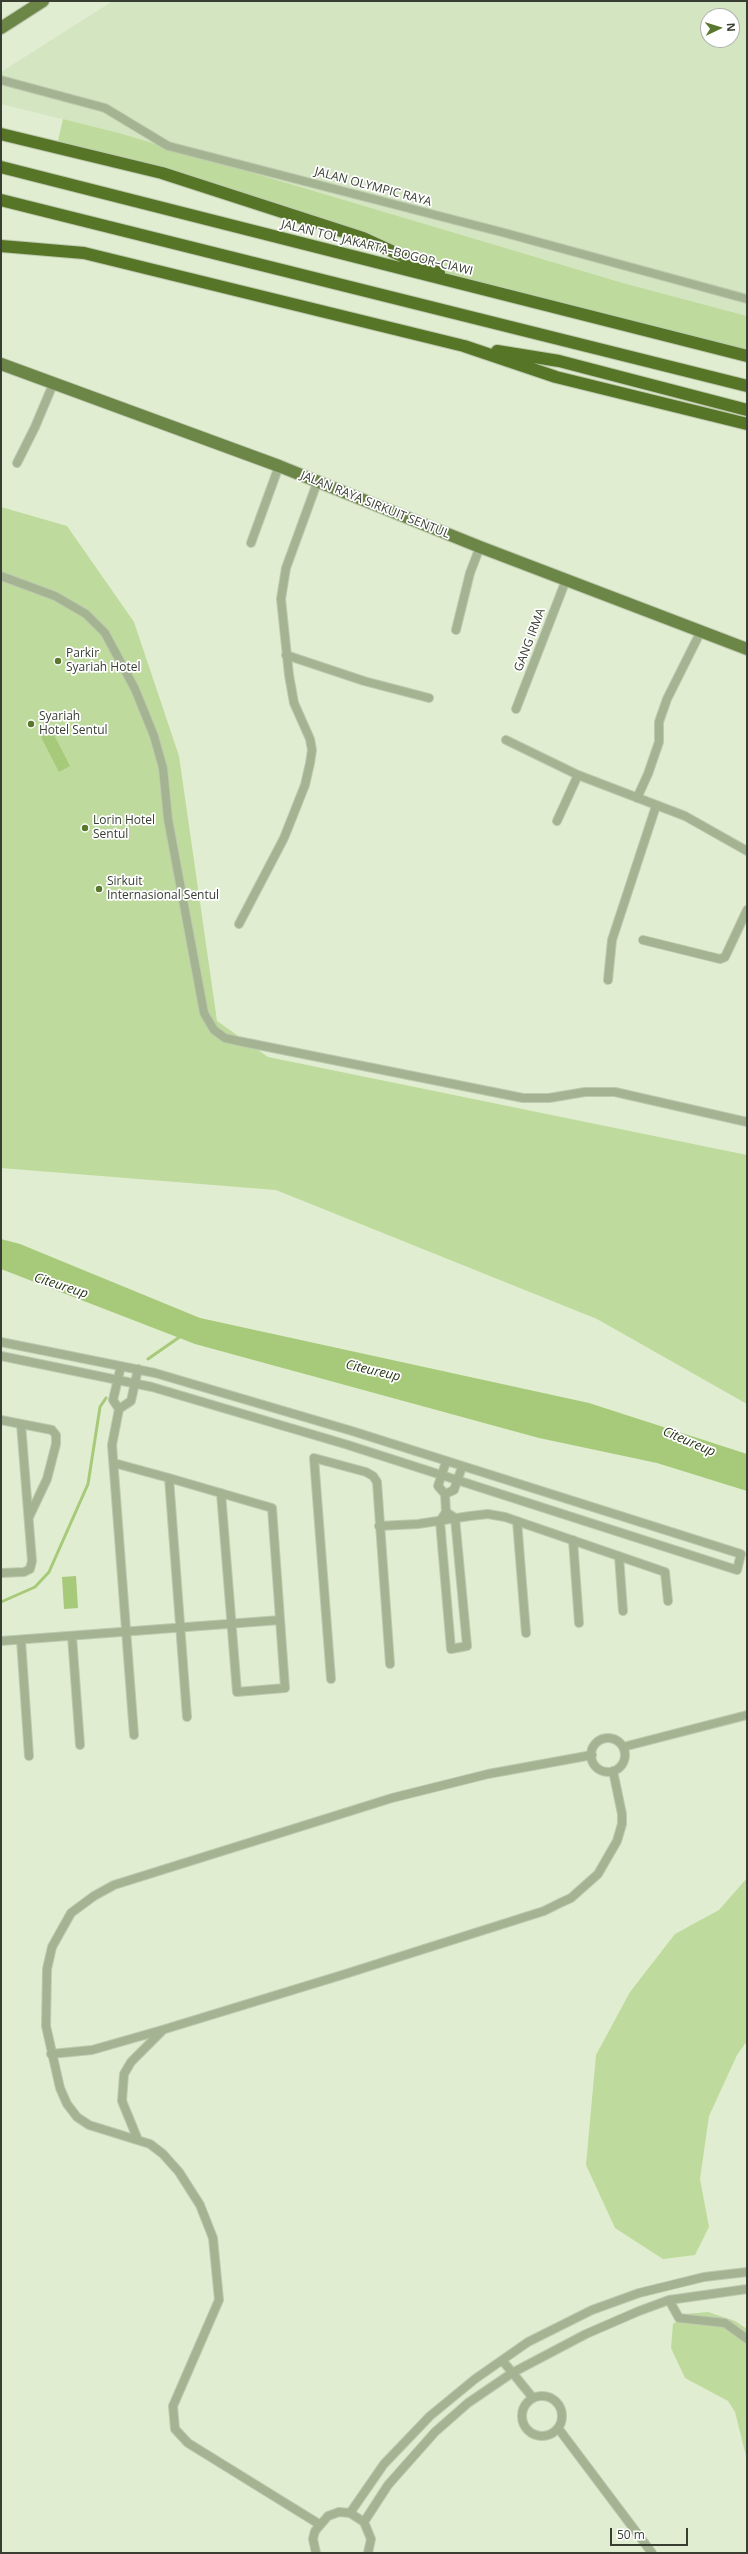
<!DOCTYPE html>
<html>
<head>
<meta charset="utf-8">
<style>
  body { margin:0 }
  #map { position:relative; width:748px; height:2554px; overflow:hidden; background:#e0edd0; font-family:"Open Sans",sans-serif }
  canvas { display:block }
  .frame { position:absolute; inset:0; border:2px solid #383e32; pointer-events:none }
  .north { position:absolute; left:700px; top:8px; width:40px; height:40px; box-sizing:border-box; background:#fff; border:1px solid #afb2ad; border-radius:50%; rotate:86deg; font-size:11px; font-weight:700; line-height:16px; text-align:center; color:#383e32 }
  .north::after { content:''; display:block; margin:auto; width:14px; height:18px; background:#5a782d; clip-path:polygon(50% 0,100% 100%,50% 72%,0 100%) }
  .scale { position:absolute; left:610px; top:2528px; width:78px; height:18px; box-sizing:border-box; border:2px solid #383e32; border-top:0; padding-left:5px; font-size:12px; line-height:14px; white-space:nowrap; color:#383e32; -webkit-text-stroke:3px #fff; paint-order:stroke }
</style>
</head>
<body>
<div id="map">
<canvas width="748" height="2554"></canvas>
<div class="frame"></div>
<div class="north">N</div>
<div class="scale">50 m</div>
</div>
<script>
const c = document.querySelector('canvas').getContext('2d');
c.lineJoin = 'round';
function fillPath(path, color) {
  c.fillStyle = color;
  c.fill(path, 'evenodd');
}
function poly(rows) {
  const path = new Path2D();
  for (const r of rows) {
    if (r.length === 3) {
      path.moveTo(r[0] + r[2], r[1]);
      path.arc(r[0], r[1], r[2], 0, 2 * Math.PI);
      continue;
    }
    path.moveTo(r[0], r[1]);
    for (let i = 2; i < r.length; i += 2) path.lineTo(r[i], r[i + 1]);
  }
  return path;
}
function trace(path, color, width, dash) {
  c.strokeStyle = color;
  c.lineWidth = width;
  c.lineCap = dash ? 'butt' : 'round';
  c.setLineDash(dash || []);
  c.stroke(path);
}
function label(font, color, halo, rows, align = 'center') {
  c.font = font + ' "Open Sans",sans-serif';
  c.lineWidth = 3.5;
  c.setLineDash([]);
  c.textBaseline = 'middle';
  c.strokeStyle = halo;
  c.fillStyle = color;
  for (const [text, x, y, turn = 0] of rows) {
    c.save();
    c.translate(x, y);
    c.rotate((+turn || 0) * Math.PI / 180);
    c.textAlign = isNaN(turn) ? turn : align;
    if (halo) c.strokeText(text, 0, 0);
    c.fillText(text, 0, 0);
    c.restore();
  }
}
fillPath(poly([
  [113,1,747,1,747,316,623,283,119,133,1,104,1,72],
  [708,16,732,16,732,40,708,40]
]), '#d4e5c1');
fillPath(poly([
  [63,119,119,133,623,283,747,316,747,356,468,286,363,238,162,173,56,149],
  [1,507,67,526,134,622,179,756,217,1021,268,1057,747,1155,747,1404,597,1319,276,1190,1,1168],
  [747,1878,747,2041,737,2055,709,2116,700,2179,709,2227,695,2255,663,2259,615,2228,586,2165,596,2055,630,1992,675,1934,719,1910],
  [708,2312,735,2321,747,2329,747,2460,735,2412,728,2401,685,2378,671,2348,673,2324,685,2314]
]), '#beda9c');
fillPath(poly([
  [52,731,70,766,59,772,41,737],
  [1,1239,20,1244,200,1318,589,1403,747,1454,747,1491,657,1463,539,1438,195,1344,1,1269],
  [76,1576,78,1608,64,1609,62,1577]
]), '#a7ca7a');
trace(poly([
  [148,1359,181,1336],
  [1,1602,35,1587,49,1572,88,1484,100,1407,106,1398]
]), '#a7ca7a', 3);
const street = poly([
  [1,80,105,108,168,146,505,233,747,299],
  [17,463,35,427,54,382],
  [251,543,279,466],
  [1,576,55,596,86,614,105,633,135,689,154,736,163,768,168,819,204,1013,214,1030,225,1038,238,1041,523,1098,549,1098,585,1092,615,1092,747,1122],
  [456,630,470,573,480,547],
  [286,655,364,681,429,698],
  [516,709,566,580],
  [506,740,578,775,685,816,747,851],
  [637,798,648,774,659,742,659,722,667,699,701,631],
  [557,821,578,775],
  [239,924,284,838,305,785,310,763,312,750,310,739,294,703,289,675,281,599,286,568,317,483],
  [643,940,720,959,725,957,747,910],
  [608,980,612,940,656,806],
  [1,1342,155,1373,352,1431,741,1554,737,1570,348,1445,152,1387,1,1356],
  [121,1366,113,1400,119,1409,112,1445,134,1735],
  [119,1409,131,1401,138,1369],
  [1,1420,52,1430,56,1435,56,1444,47,1479,29,1517],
  [114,1463,169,1478,272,1508,285,1688,237,1692,221,1493],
  [169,1478,187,1717],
  [445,1494,454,1490,462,1467],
  [446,1512,455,1518,467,1646,451,1649,440,1521,446,1512,445,1494,438,1486,446,1462],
  [517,1521,526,1633],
  [379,1526,418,1524,470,1516,488,1514,505,1517,665,1572,668,1601],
  [573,1540,579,1623],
  [619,1556,623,1611],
  [1,1573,24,1572,30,1569,32,1561,21,1424],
  [72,1636,80,1745],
  [21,1640,29,1756],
  [1,1641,280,1620],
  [331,1679,314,1458,366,1472,373,1476,377,1482,390,1664],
  [608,1755,17],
  [623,1747,747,1715],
  [51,2054,92,2050,162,2030,342,1975,544,1911,560,1903,571,1898,598,1874,617,1841,622,1824,622,1814,613,1771],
  [138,2140,122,2101,124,2074,131,2062,162,2031],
  [669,2300,679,2318,725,2323,747,2339],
  [502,2360,533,2398],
  [542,2416,20],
  [558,2428,652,2553],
  [350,2513,384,2464,430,2416,475,2379,528,2342,592,2310,639,2293,704,2277,747,2272],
  [364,2522,388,2485,435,2432,468,2403,512,2373,586,2334,639,2311,669,2300,747,2289],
  [319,2524,188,2443,175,2429,173,2406,219,2300,213,2238,200,2205,179,2172,163,2154,150,2144,89,2125,77,2117,67,2104,60,2088,46,2026,47,1969,52,1947,71,1913,94,1896,114,1885,392,1798,488,1774,592,1755],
  [316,2553,313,2539,315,2531,328,2516,339,2512,350,2513,364,2522,371,2539,368,2553]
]);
const primary = poly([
  [1,28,43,1],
  [1,364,279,466,480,547,747,649]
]);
const highway = poly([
  [1,134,162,173,363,238,439,273],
  [1,167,747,356],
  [1,200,747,386],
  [1,246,84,253,464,346,556,377,747,424],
  [497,351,559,361,747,410]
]);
trace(street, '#becab0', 10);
trace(primary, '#becab0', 14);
trace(highway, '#becab0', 14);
trace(street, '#a4b391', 8);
trace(primary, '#6b8646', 12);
trace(highway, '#577526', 12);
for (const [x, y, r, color] of [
  [58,661,4,"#5a782d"],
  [31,724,4,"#5a782d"],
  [85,828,4,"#5a782d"],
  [99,889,4,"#5a782d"]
]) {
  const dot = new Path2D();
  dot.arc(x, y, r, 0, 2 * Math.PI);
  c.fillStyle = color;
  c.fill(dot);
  trace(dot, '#fff', 1.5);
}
label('12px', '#383e32', '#fff', [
  ["JALAN OLYMPIC RAYA",373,187,15],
  ["JALAN TOL JAKARTA–BOGOR–CIAWI",377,248,14],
  ["JALAN RAYA SIRKUIT SENTUL",375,505,22],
  ["GANG IRMA",530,640,-69]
]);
label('12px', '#383e32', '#fff', [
  ["Parkir",66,654],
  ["Syariah Hotel",66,668],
  ["Syariah",39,717],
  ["Hotel Sentul",39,731],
  ["Lorin Hotel",93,821],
  ["Sentul",93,835],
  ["Sirkuit",107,882],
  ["Internasional Sentul",107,896]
], 'left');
label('italic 13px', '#273514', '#fff', [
  ["Citeureup",61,1286,18],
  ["Citeureup",373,1371,13],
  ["Citeureup",689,1442,23]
]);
</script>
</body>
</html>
